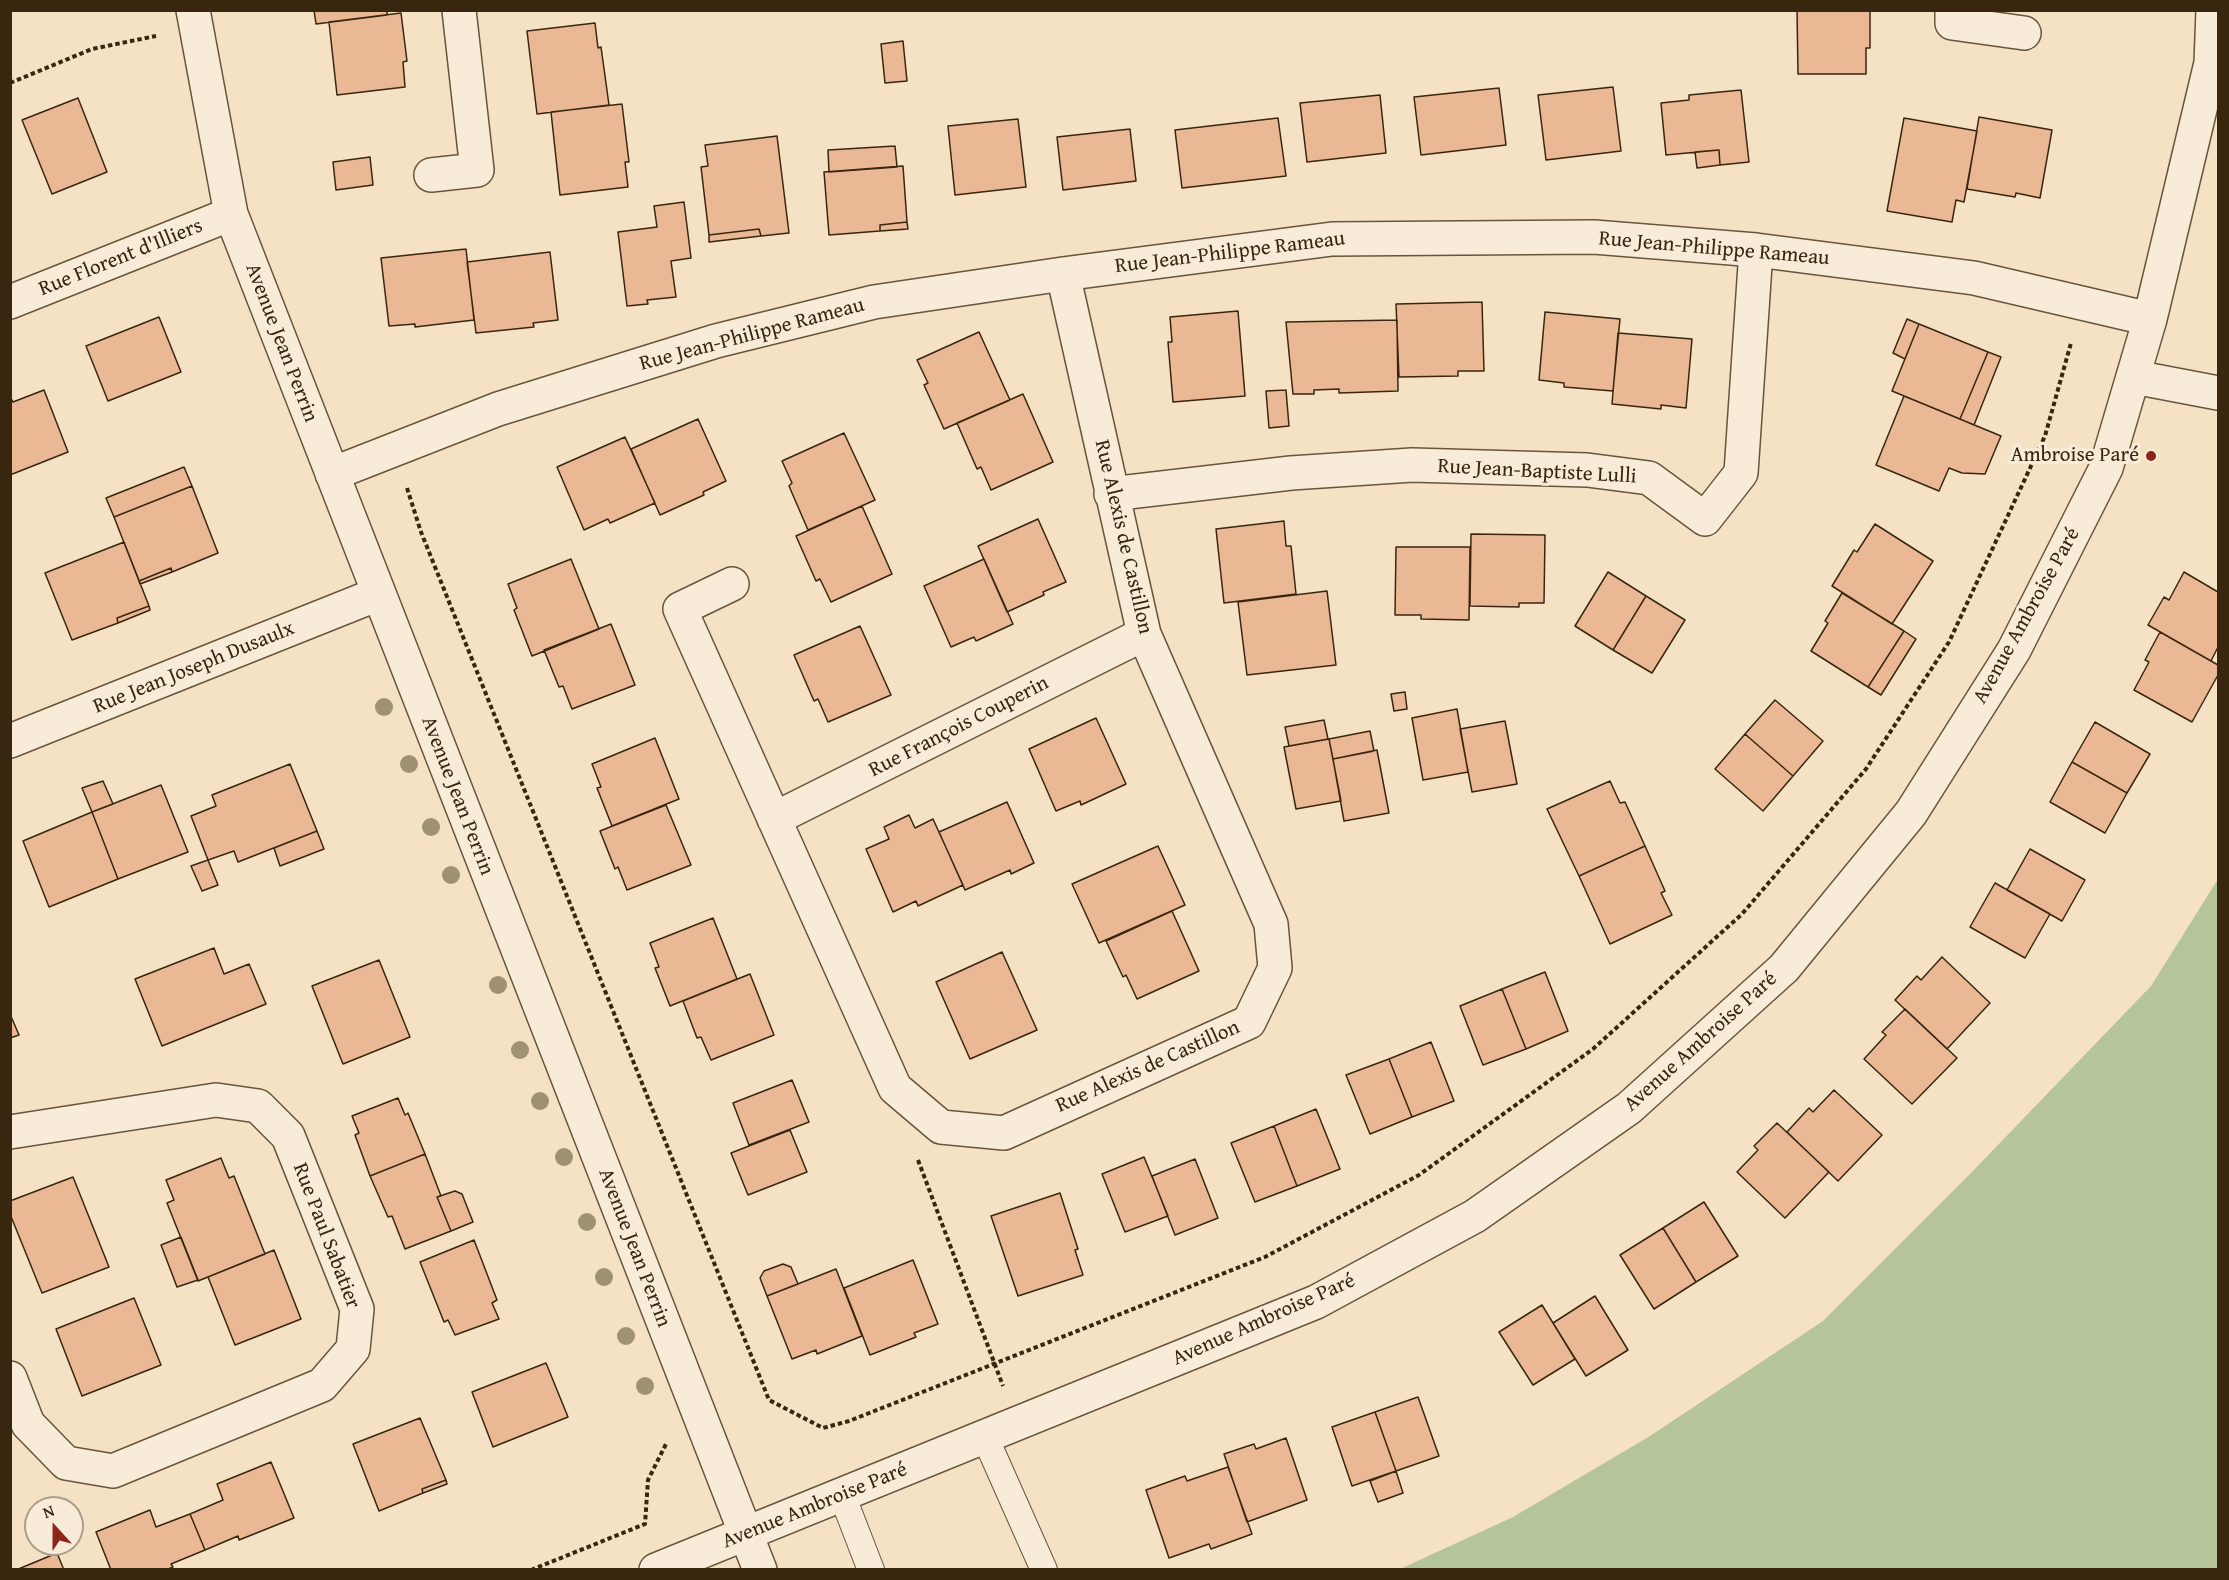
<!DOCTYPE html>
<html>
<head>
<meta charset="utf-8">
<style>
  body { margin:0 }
  #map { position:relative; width:2229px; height:1580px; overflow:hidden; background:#f5e2c5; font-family:"Gentium Book Plus",serif }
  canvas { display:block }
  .frame { position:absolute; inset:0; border:12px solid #38260f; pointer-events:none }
  .north { position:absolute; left:24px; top:1496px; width:60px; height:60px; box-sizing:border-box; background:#f8ecd9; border:2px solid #ab9d88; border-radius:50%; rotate:339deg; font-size:16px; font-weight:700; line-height:24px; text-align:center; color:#38260f }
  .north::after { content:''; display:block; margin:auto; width:21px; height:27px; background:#8f2418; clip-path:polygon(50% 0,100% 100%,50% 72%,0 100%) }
</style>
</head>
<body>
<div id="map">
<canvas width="2229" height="1580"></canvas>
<div class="frame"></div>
<div class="north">N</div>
</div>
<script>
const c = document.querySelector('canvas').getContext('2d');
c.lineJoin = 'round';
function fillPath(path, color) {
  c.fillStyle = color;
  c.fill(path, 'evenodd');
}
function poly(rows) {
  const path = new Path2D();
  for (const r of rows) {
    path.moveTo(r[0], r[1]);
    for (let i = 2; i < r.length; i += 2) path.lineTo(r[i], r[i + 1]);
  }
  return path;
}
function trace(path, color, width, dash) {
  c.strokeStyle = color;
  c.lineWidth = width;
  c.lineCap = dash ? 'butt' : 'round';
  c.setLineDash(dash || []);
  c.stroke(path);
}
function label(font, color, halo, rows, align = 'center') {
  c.font = font + ' "Gentium Book Plus",serif';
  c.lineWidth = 6;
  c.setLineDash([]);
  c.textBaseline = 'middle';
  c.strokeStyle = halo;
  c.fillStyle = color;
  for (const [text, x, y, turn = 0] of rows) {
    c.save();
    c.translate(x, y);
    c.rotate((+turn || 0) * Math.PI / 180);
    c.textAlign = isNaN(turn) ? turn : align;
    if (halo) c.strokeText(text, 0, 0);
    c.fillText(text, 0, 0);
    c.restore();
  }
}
fillPath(poly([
  [2218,879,2218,1569,1400,1569,1513,1517,1650,1436,1823,1321,1969,1175,2151,986]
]), '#b6c499');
const building = poly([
  [314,10,387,10,387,15,316,24,314,10],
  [1797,10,1870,10,1870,48,1866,48,1866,74,1798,74,1797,10],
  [401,13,407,61,403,62,405,87,337,95,329,22,401,13],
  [595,23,598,48,601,47,609,105,537,114,527,31,595,23],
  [903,41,907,81,885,83,881,44,903,41],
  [1613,87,1621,151,1546,160,1538,95,1613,87],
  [1499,88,1506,145,1421,155,1414,97,1499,88],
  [1741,90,1749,162,1720,165,1719,150,1666,155,1661,103,1689,100,1689,95,1741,90],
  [1380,95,1386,153,1307,162,1300,103,1380,95],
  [78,98,107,172,52,194,22,120,78,98],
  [622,104,629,162,625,162,628,187,560,195,551,112,622,104],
  [1979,117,2052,130,2040,198,2016,193,2015,197,1967,189,1979,117],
  [1278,118,1286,176,1182,188,1175,130,1278,118],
  [1904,118,1977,131,1964,202,1956,200,1952,222,1887,211,1904,118],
  [1018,119,1026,187,955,195,948,126,1018,119],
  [1130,129,1136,181,1063,190,1057,137,1130,129],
  [777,136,789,233,761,236,759,229,709,235,701,167,708,166,705,145,777,136],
  [895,146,897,167,829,172,828,150,895,146],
  [1719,150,1720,165,1697,168,1695,152,1719,150],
  [370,157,373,185,336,190,333,162,370,157],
  [903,166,907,222,880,225,880,231,829,235,824,172,903,166],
  [684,202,691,258,671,261,676,297,647,300,648,304,627,306,618,232,657,227,654,206,684,202],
  [907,222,908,229,880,231,880,225,907,222],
  [759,229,761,236,709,242,709,235,759,229],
  [466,249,474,320,415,327,415,324,389,326,381,258,466,249],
  [550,252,558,320,533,323,534,327,476,333,467,262,550,252],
  [1482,302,1484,371,1458,371,1458,376,1399,377,1396,304,1482,302],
  [1238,311,1245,396,1173,402,1168,342,1172,342,1170,317,1238,311],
  [1545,312,1620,319,1613,391,1564,387,1564,383,1539,380,1545,312],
  [159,317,181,372,108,401,86,346,159,317],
  [1907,319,1919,324,1905,359,1893,353,1907,319],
  [1397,320,1398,391,1339,393,1339,389,1314,390,1314,394,1293,394,1286,322,1397,320],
  [1919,324,1988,352,1960,419,1892,391,1919,324],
  [979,332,1010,400,944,429,924,385,928,383,917,360,979,332],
  [1618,333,1692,339,1686,408,1661,405,1661,409,1612,404,1618,333],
  [1988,352,2001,357,1974,425,1960,419,1988,352],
  [44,390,68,452,10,475,10,397,13,402,44,390],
  [1286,390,1289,426,1269,428,1266,391,1286,390],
  [1023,394,1053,462,991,490,981,467,977,469,957,423,1023,394],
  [1904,396,2001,436,1985,474,1962,473,1949,468,1939,491,1876,465,1904,396],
  [698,419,726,481,703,492,704,495,660,515,631,449,698,419],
  [844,433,875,500,808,530,789,486,792,483,782,461,844,433],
  [625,437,655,503,610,523,608,519,584,530,557,467,625,437],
  [184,467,192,486,114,517,106,498,184,467],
  [192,486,218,553,172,572,171,568,139,581,114,517,192,486],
  [862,506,892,574,831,602,820,579,816,581,796,536,862,506],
  [1038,519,1066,582,1043,592,1044,595,1007,612,978,546,1038,519],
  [1284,521,1286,546,1291,546,1296,594,1224,603,1216,529,1284,521],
  [1875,524,1933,561,1892,624,1832,586,1854,550,1857,552,1875,524],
  [1471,534,1545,535,1544,603,1519,603,1519,607,1470,606,1471,534],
  [124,542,149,606,117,618,118,623,72,640,45,573,124,542],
  [1396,547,1470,547,1469,620,1421,619,1421,615,1395,615,1396,547],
  [571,559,599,629,532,656,514,610,517,608,508,584,571,559],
  [984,559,1013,624,976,641,974,637,951,647,924,586,984,559],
  [171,568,172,572,140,584,139,581,171,568],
  [1608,572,1646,596,1613,650,1575,626,1608,572],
  [2184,572,2218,592,2218,647,2211,661,2148,625,2164,597,2169,600,2184,572],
  [1327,591,1336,665,1247,675,1238,602,1327,591],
  [1842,593,1904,631,1868,687,1811,651,1828,623,1825,621,1842,593],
  [1646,596,1685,620,1652,673,1613,650,1646,596],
  [149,606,150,610,118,623,117,618,149,606],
  [611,624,635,685,572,709,563,686,559,687,544,650,611,624],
  [860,626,891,695,828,722,818,699,814,701,794,655,860,626],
  [1904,631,1916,639,1881,695,1868,687,1904,631],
  [2160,632,2218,665,2218,675,2192,722,2134,690,2149,662,2145,660,2160,632],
  [1405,692,1407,709,1394,711,1391,694,1405,692],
  [1775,700,1823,741,1793,776,1745,734,1775,700],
  [1457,709,1468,772,1423,780,1412,718,1457,709],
  [1096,718,1126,784,1081,805,1080,801,1056,811,1029,749,1096,718],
  [1324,720,1328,739,1289,746,1285,727,1324,720],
  [1505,721,1517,784,1472,792,1460,729,1505,721],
  [2095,722,2150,754,2127,793,2072,762,2095,722],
  [1370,731,1374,751,1333,759,1329,739,1370,731],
  [1745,734,1793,776,1763,811,1715,769,1745,734],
  [655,738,679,799,612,826,597,788,601,787,592,764,655,738],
  [1329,739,1341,801,1296,809,1284,747,1329,739],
  [1377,750,1389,813,1344,821,1333,759,1377,750],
  [2072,762,2127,793,2105,833,2050,802,2072,762],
  [290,764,317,831,238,862,234,851,208,860,191,816,216,806,212,795,290,764],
  [103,781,113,804,92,812,82,788,103,781],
  [1610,781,1620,803,1625,802,1645,846,1579,876,1547,809,1610,781],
  [161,785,188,852,118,879,92,812,161,785],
  [1007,802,1034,863,1011,874,1010,870,965,890,939,832,1007,802],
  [666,805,691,865,627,890,618,867,615,869,600,831,666,805],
  [92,812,118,879,49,907,23,841,92,812],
  [909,815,915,828,933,819,963,885,918,906,916,901,893,912,866,849,889,839,884,827,909,815],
  [317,831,324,849,280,866,274,848,317,831],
  [1158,846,1185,905,1099,943,1072,884,1158,846],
  [1645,846,1665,891,1661,893,1672,915,1610,944,1579,876,1645,846],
  [2030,849,2085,880,2062,921,2007,890,2030,849],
  [208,860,218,885,202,891,191,866,208,860],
  [1995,883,2050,914,2025,958,1970,927,1995,883],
  [1172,911,1199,971,1137,999,1126,975,1123,977,1106,941,1172,911],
  [713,918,737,979,670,1006,655,968,659,967,650,943,713,918],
  [214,948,224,974,249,964,266,1004,162,1046,135,979,214,948],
  [1002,952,1037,1030,970,1059,936,982,1002,952],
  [1942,957,1990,1003,1947,1049,1895,1000,1917,976,1921,980,1942,957],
  [379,960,410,1037,343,1064,312,986,379,960],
  [1545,972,1568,1031,1526,1049,1502,989,1545,972],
  [750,974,774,1035,711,1060,701,1037,697,1038,683,1001,750,974],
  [1502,989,1526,1049,1483,1065,1460,1006,1502,989],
  [1905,1009,1957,1058,1912,1104,1864,1059,1886,1035,1882,1032,1905,1009],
  [10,1014,19,1035,10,1038,10,1014],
  [1431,1042,1454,1101,1412,1117,1389,1059,1431,1042],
  [1389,1059,1412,1117,1370,1134,1346,1075,1389,1059],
  [792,1080,809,1122,749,1145,733,1103,792,1080],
  [1834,1090,1882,1135,1838,1181,1787,1132,1809,1108,1813,1112,1834,1090],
  [398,1098,405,1115,408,1113,425,1154,370,1176,355,1135,359,1133,352,1116,398,1098],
  [1316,1109,1340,1169,1297,1186,1274,1126,1316,1109],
  [1777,1123,1829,1172,1785,1218,1737,1172,1758,1150,1754,1146,1777,1123],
  [1274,1126,1297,1186,1255,1202,1231,1143,1274,1126],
  [790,1130,807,1172,748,1195,731,1153,790,1130],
  [425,1154,441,1196,437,1197,451,1231,405,1249,392,1216,388,1217,370,1176,425,1154],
  [1144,1157,1168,1216,1125,1232,1102,1174,1144,1157],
  [221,1158,229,1178,234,1176,265,1254,198,1281,167,1203,174,1200,166,1180,221,1158],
  [1195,1159,1218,1218,1175,1235,1152,1176,1195,1159],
  [73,1177,109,1267,42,1293,10,1214,10,1201,73,1177],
  [455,1191,462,1194,473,1222,451,1231,437,1197,455,1191],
  [1060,1193,1078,1249,1075,1250,1083,1275,1018,1296,991,1216,1060,1193],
  [1704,1202,1738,1256,1696,1282,1663,1228,1704,1202],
  [1663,1228,1696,1282,1654,1309,1620,1255,1663,1228],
  [181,1237,198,1280,177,1287,161,1245,181,1237],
  [474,1240,497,1300,492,1303,499,1319,455,1335,448,1320,444,1322,420,1262,474,1240],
  [274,1250,301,1319,235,1345,208,1277,274,1250],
  [913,1260,938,1324,914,1333,916,1337,870,1355,844,1288,913,1260],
  [783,1264,791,1267,798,1284,767,1296,760,1278,764,1271,783,1264],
  [836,1269,862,1336,817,1354,816,1350,792,1359,767,1296,836,1269],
  [1595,1296,1628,1350,1586,1376,1553,1323,1595,1296],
  [134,1298,161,1365,82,1396,56,1329,134,1298],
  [1542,1305,1575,1359,1533,1385,1499,1332,1542,1305],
  [546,1363,568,1417,493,1447,472,1392,546,1363],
  [1418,1397,1439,1456,1396,1471,1375,1412,1418,1397],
  [1375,1412,1396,1471,1352,1486,1332,1427,1375,1412],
  [420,1418,446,1480,422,1489,423,1493,379,1511,353,1444,420,1418],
  [1286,1438,1307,1500,1247,1522,1224,1454,1254,1444,1256,1449,1286,1438],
  [271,1462,294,1518,239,1540,238,1536,205,1550,190,1514,223,1500,217,1484,271,1462],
  [1228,1467,1252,1534,1211,1549,1209,1544,1169,1558,1146,1490,1185,1476,1187,1481,1228,1467],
  [1396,1471,1403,1493,1378,1502,1370,1481,1396,1471],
  [446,1480,447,1484,423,1493,422,1489,446,1480],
  [150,1510,156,1527,190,1514,205,1550,171,1564,173,1567,166,1570,111,1570,96,1532,150,1510],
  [57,1553,64,1570,16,1570,57,1553]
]);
fillPath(building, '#ebb895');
trace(building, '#38260f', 1.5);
const lane = poly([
  [985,1437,1044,1570],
  [842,1495,871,1570]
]);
const street = poly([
  [193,10,231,214,760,1570],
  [1952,10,1952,23,2024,33],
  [431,175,477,170,459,10],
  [10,302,231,214],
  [2134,377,2218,393],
  [332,474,498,409,716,341,874,302,1063,274,1332,239,1594,237,1756,250,1974,278,2150,319],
  [1111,494,1291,473,1412,465,1587,470,1649,478,1705,519,1741,473,1756,250],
  [732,584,680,609,895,1088,941,1127,1004,1133,1249,1022,1275,968,1271,924,1144,634,1063,274],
  [10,741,378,594],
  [774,819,1144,634],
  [10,1132,216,1100,258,1106,288,1136,357,1309,353,1349,322,1385,113,1471,66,1463,28,1424,10,1378],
  [656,1570,1316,1302,1475,1216,1629,1108,1784,968,1911,813,2014,650,2106,468,2150,319,2211,63,2213,10]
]);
trace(lane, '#67553c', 28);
trace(street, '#67553c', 36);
trace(poly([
  [10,83,92,49,156,36],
  [407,488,421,532,769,1400,823,1428,849,1421,1265,1257,1419,1175,1593,1049,1742,914,1866,769,1949,642,2045,436,2071,343],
  [918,1160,1003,1386],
  [531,1570,645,1524,648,1480,667,1442]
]), '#38260f', 4, [4.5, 3]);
trace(lane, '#f8ecd9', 26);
trace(street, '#f8ecd9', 33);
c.fillStyle = '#9f9174';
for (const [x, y] of [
  [384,707],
  [409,764],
  [431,827],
  [451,875],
  [498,985],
  [520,1050],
  [540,1101],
  [564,1157],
  [587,1222],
  [604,1277],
  [626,1336],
  [645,1386]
]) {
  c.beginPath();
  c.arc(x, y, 9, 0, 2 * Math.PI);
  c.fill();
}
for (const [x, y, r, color] of [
  [2151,456,6,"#8f2418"]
]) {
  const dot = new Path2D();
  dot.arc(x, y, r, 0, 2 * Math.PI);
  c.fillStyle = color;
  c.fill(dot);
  trace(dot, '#f8ecd9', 2);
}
label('21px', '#38260f', '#f8ecd9', [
  ["Rue Jean-Philippe Rameau",1714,249,5],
  ["Rue Jean-Philippe Rameau",1230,253,-7],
  ["Rue Florent d'Illiers",121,258,-22],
  ["Rue Jean-Philippe Rameau",752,335,-15],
  ["Avenue Jean Perrin",281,343,69],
  ["Rue Jean-Baptiste Lulli",1537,472,3],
  ["Rue Alexis de Castillon",1123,537,77],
  ["Avenue Ambroise Paré",2027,616,-61],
  ["Rue Jean Joseph Dusaulx",194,668,-22],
  ["Rue François Couperin",959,727,-27],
  ["Avenue Jean Perrin",457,796,69],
  ["Avenue Ambroise Paré",1701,1042,-42],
  ["Rue Alexis de Castillon",1148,1067,-24],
  ["Rue Paul Sabatier",326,1236,69],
  ["Avenue Jean Perrin",634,1248,69],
  ["Avenue Ambroise Paré",1264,1320,-24],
  ["Avenue Ambroise Paré",815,1506,-22]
]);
label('21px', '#38260f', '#f8ecd9', [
  ["Ambroise Paré",2139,456]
], 'right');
</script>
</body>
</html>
